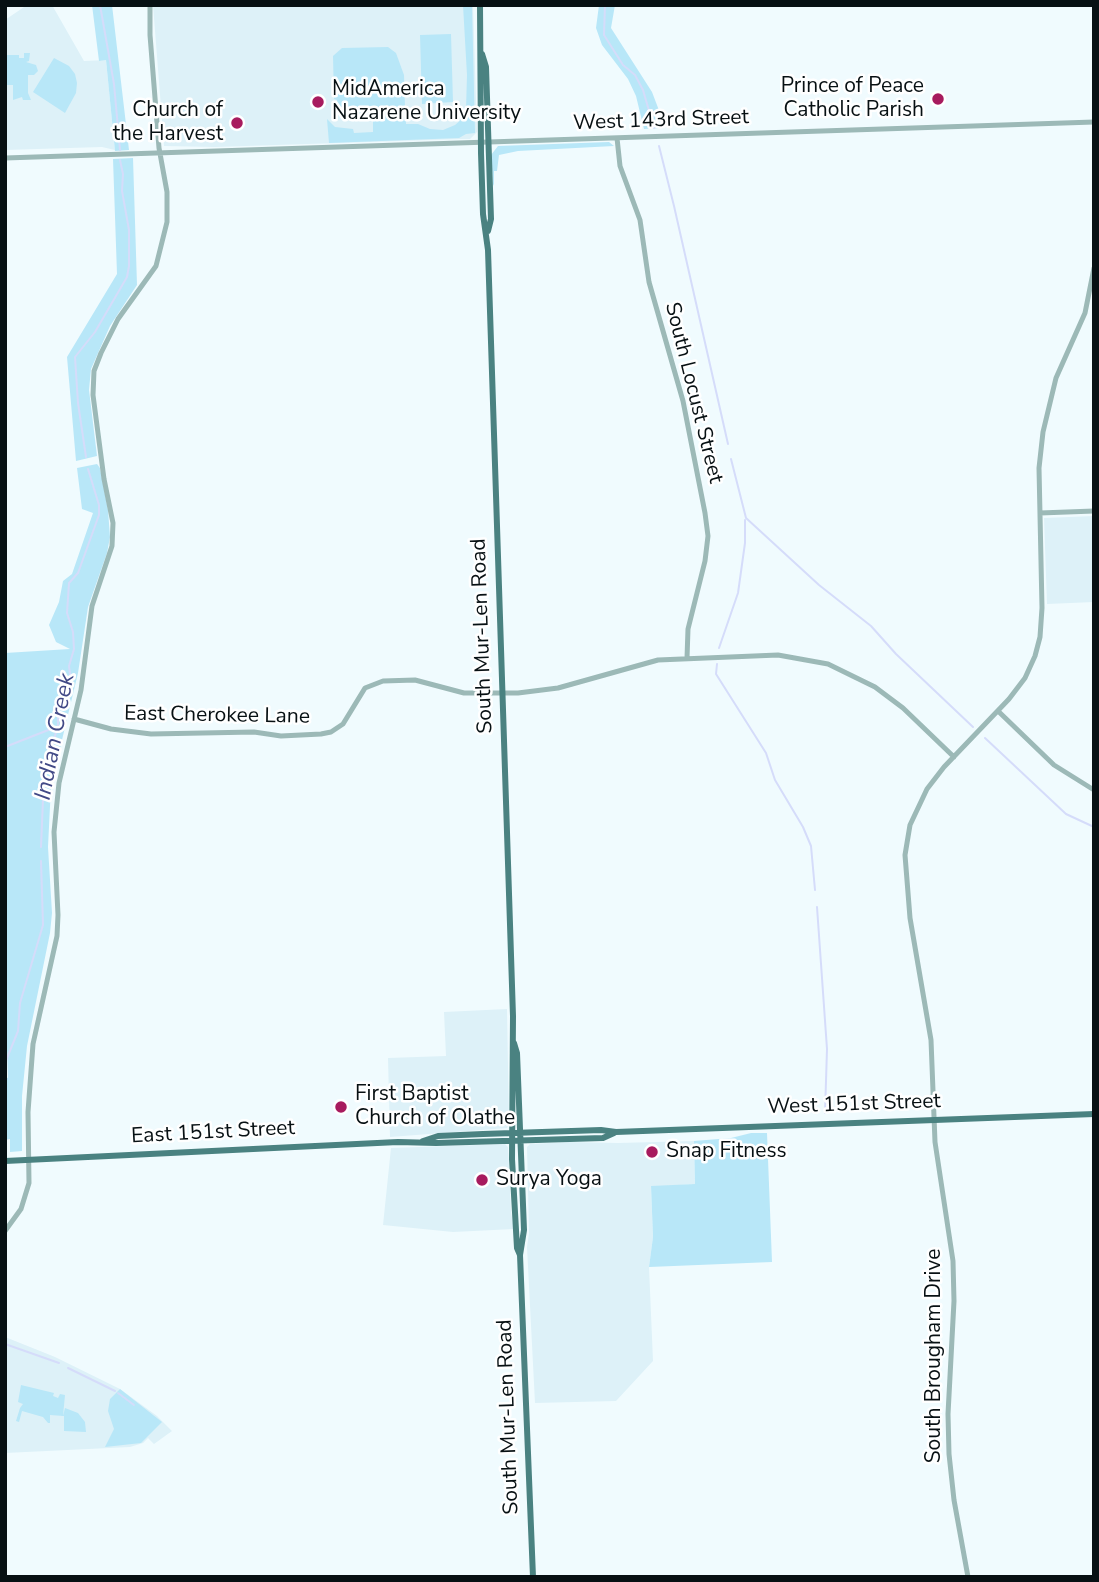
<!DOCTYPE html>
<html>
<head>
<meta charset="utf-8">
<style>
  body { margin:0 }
  #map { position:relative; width:1099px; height:1582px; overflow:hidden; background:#f0fbfe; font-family:"Nunito Sans",sans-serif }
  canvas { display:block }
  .frame { position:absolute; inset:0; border:7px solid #071013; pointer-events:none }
</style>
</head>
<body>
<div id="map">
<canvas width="1099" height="1582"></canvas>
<div class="frame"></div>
</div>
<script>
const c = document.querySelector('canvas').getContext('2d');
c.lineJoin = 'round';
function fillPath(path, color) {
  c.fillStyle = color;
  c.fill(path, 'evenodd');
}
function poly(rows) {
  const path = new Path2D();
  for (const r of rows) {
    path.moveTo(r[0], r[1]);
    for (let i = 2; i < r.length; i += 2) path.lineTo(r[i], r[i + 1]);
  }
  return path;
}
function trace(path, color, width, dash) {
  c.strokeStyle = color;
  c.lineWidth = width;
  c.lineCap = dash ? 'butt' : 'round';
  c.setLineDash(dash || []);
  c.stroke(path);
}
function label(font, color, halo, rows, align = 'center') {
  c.font = font + ' "Nunito Sans",sans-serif';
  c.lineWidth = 5;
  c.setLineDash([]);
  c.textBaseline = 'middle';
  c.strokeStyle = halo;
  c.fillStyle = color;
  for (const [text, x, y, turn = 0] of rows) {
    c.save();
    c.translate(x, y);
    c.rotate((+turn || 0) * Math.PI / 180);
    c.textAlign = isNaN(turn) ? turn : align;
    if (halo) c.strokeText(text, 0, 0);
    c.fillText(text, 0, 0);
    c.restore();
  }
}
fillPath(poly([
  [27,5,52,5,84,61,106,60,115,150,102,147,5,150,5,20],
  [153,5,473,5,477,132,470,139,460,139,215,147,164,146],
  [1094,516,1094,602,1047,604,1044,518],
  [507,1009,509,1124,507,1128,390,1137,388,1058,446,1056,444,1012],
  [694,1141,695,1184,651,1187,653,1237,649,1267,653,1361,616,1401,535,1403,527,1247,529,1233,527,1147,530,1144,569,1142,618,1143],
  [505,1144,508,1147,511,1212,514,1229,453,1232,383,1225,391,1148],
  [5,1337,55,1357,120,1389,157,1416,172,1431,154,1444,148,1438,143,1443,130,1447,5,1453]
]), '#ddf1f8');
fillPath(poly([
  [92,5,112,5,129,150,115,151,106,60,99,61],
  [463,5,472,5,475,133,466,134,459,138,329,143,327,119,335,127,353,129,354,133,373,132,373,118,355,119,354,116,340,117,338,114,337,100,334,99,333,56,342,48,388,47,396,53,404,75,405,107,399,117,406,117,406,124,418,124,430,129,443,130,455,125,462,119,466,109,467,75],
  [599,5,615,5,611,28,652,92,660,113,662,128,644,129,636,96,628,79,602,45,596,28],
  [451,34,453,102,422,104,420,35],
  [24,53,30,53,29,61,26,62,36,65,38,71,34,75,28,75,28,93,31,100,23,100,22,97,13,100,13,85,5,85,5,55,19,55,19,58,24,58],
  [54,58,69,66,75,74,77,83,76,93,65,113,33,92],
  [609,142,614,146,518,151,499,155,497,171,494,171,494,186,493,184,491,155,498,146],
  [133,158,137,285,110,326,91,369,89,390,97,456,76,461,67,357,117,274,113,159],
  [97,464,100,468,108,510,110,537,107,553,88,607,78,673,51,786,48,847,52,913,50,933,27,1046,22,1096,22,1151,10,1152,10,1139,5,1140,5,1077,8,1078,7,1050,5,1051,5,653,70,649,56,642,49,625,59,602,63,581,72,574,93,513,82,509,77,468],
  [751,1133,767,1133,772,1262,649,1267,653,1237,651,1186,695,1184,694,1141,731,1138],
  [21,1385,54,1393,53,1396,58,1398,60,1394,65,1395,63,1416,65,1408,78,1413,85,1422,86,1432,64,1431,64,1416,50,1415,50,1423,48,1423,43,1417,22,1411,19,1422,16,1421,20,1408,23,1404,18,1402],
  [120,1389,162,1422,141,1443,105,1447,114,1429,108,1411,110,1399]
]), '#b8e7f8');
trace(poly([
  [100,5,114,84,120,150],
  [605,5,604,35,623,65,635,75,643,90,654,128],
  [659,146,674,206,728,444],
  [86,457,78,403,75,357,95,332,127,277,129,266,129,230,122,191,123,174,120,160],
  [731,459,746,518,819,585,871,626,896,654,973,727],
  [719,648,738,593,745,543,745,520],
  [717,664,716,674,766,753,775,780,803,827,811,846,815,890],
  [985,738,1066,814,1094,827],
  [5,747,56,727],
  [41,847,44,775,58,725,58,702,66,695,71,681,69,666,74,649,73,632,67,613,69,583,78,573,99,515,99,505,88,469],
  [817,907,827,1049,825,1113],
  [5,1063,18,1031,20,1003,43,925,41,861],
  [5,1344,59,1363],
  [68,1368,115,1391],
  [118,1393,134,1405]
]), '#d5dcfa', 2);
trace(poly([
  [617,138,620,166,640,220,649,282,683,401,705,513,708,536,705,561,688,629,687,658],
  [5,158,1094,122],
  [1040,513,1094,511],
  [998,711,1054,765,1094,790],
  [74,719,111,729,151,734,254,732,281,736,321,734,331,732,343,724,365,688,383,681,415,680,464,693,518,693,558,688,658,660,778,655,828,664,875,687,903,708,954,757],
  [5,1231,21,1209,29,1183,28,1112,33,1044,57,936,58,915,54,832,59,783,81,690,92,606,112,546,113,523,104,479,93,395,94,371,101,353,118,319,156,266,167,222,167,192,159,148,150,35,150,5],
  [968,1577,954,1500,949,1454,948,1414,954,1301,953,1261,935,1142,931,1040,910,918,905,855,910,825,927,789,944,767,1009,699,1025,678,1035,656,1040,637,1042,608,1039,468,1043,432,1056,378,1085,313,1094,268]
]), '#9cb9b7', 5);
trace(poly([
  [480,5,481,153,483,214,488,250,513,1016,512,1159,517,1248,520,1255],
  [482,54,486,67,491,219,488,231],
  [514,1043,517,1053,524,1230,520,1255,533,1577],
  [423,1141,438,1136,483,1134,601,1130,616,1132,1094,1114],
  [5,1161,398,1142,436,1143,603,1138,614,1133]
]), '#4a8281', 6);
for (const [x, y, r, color] of [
  [938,99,7,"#a71b5e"],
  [318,102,7,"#a71b5e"],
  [237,123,7,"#a71b5e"],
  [341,1107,7,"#a71b5e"],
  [652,1152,7,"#a71b5e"],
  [482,1180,7,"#a71b5e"]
]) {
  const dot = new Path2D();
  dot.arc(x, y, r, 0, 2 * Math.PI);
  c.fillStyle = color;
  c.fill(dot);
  trace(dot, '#fff', 2.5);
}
label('21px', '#071013', '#fff', [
  ["Prince of Peace",924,87,"right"],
  ["Catholic Parish",924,111,"right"],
  ["MidAmerica",332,90],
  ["Nazarene University",332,114],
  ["Church of",223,111,"right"],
  ["the Harvest",223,135,"right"],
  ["First Baptist",355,1095],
  ["Church of Olathe",355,1119],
  ["Snap Fitness",666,1152],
  ["Surya Yoga",496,1180]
], 'left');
label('21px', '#071013', '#fff', [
  ["West 143rd Street",661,121,-2],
  ["South Locust Street",693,393,76],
  ["South Mur-Len Road",483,636,-92],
  ["East Cherokee Lane",217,716,1],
  ["West 151st Street",854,1105,-2],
  ["East 151st Street",213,1133,-3],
  ["South Brougham Drive",935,1356,-90],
  ["South Mur-Len Road",509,1417,-92]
]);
label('italic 23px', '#414986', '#fff', [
  ["Indian Creek",56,737,-79]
]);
</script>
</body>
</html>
